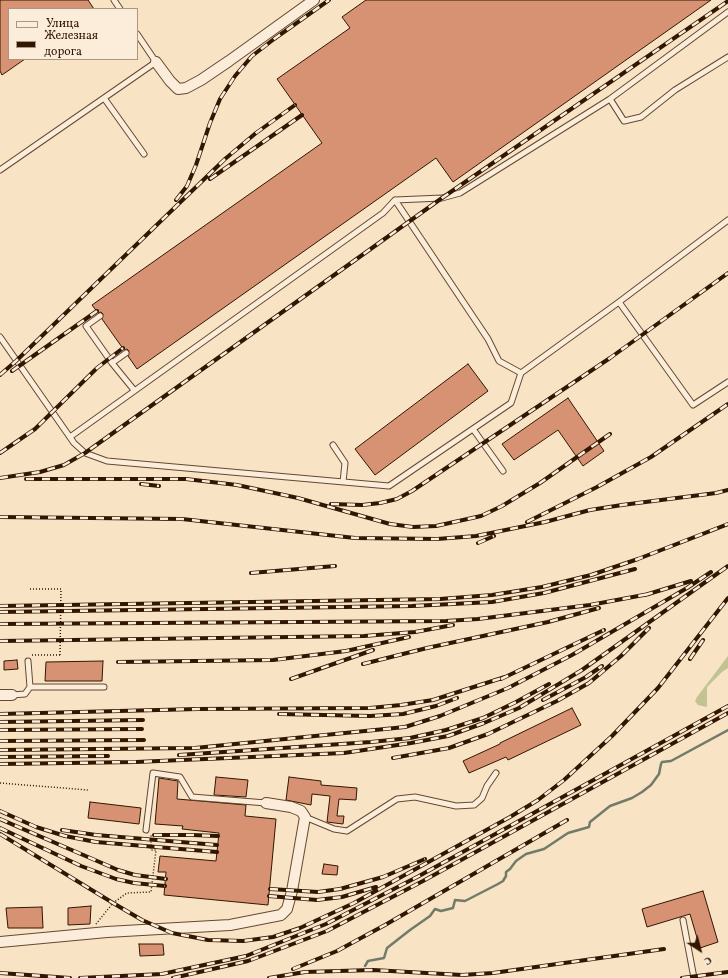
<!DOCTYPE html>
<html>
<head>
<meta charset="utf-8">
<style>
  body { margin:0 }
  #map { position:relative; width:728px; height:978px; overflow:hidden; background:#f9e3c5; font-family:Vollkorn,serif }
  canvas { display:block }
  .legend { position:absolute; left:8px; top:8px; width:130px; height:52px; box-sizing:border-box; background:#fbedd9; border:1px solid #aa9782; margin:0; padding:5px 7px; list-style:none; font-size:12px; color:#311600 }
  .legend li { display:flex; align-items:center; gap:8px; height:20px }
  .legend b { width:20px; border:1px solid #aa9782 }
  .north { position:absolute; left:680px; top:930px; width:40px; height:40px; -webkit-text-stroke:3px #fbedd9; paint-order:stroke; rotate:144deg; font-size:11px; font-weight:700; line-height:16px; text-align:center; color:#311600 }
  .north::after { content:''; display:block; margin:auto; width:14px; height:18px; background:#311600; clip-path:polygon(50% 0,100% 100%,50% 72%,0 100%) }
</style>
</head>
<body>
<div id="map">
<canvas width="728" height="978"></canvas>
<ul class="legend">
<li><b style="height:5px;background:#fbedd9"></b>Улица</li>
<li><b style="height:5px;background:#311600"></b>Железная дорога</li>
</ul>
<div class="north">С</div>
</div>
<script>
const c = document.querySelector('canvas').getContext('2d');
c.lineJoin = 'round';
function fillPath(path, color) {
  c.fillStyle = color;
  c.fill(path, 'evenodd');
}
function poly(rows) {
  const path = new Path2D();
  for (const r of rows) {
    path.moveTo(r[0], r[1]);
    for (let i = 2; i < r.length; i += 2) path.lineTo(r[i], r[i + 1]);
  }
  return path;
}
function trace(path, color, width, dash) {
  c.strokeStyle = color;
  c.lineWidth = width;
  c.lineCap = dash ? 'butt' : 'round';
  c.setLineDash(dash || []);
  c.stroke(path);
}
fillPath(poly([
  [728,656,728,668,722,672,707,687,707,707,698,705,695,701,697,697]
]), '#c1c392');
trace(poly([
  [365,966,368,961,384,958,387,948,410,930,430,916,435,909,441,911,453,908,455,900,465,901,498,884,503,881,506,876,506,872,510,869,516,861,526,854,544,849,568,833,589,827,590,822,610,806,632,798,642,792,651,785,659,774,661,764,662,762,671,761,728,730]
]), '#727b6a', 2.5);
const building = poly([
  [0,0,88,0,94,9,9,9,9,59,25,59,2,75,0,71,0,0],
  [366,0,711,0,453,182,436,158,137,369,128,356,129,351,127,349,124,350,102,319,103,314,101,312,98,313,92,305,322,143,277,79,350,28,342,17,366,0],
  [468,364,488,391,375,475,355,449,468,364],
  [568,398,604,451,583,466,558,430,514,460,502,444,568,398],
  [17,660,18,669,4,670,4,661,17,660],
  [103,661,102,681,45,681,46,662,103,661],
  [572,708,581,725,508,760,506,757,469,773,463,761,500,744,500,743,572,708],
  [216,777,248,780,246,797,214,795,216,777],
  [289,777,321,781,321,785,357,788,356,800,339,799,337,816,344,816,343,824,327,822,330,796,312,794,311,805,286,800,289,777],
  [159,778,178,781,177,799,246,805,245,816,276,819,268,905,164,895,166,872,158,872,160,856,216,861,219,833,182,829,183,826,155,824,159,778],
  [90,802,141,808,139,824,88,818,90,802],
  [324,864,338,866,337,875,322,874,324,864],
  [703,891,718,942,700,948,690,914,647,927,642,909,703,891],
  [91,906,90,924,68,925,68,908,91,906],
  [42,907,43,928,8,928,6,908,42,907],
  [139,944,163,944,164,955,140,956,139,944]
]);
fillPath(building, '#d79273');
trace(building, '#311600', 1);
const service = poly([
  [114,0,120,9],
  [728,12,610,99,624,121,641,117,675,90,728,57],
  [104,98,144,154],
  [0,170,156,62,137,34],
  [395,200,488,339,499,361,521,373],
  [619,302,693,405,728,382],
  [100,316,86,326,112,363],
  [0,337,74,443,85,453,107,461,389,486,511,403,521,373,619,302,728,220],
  [126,353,112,363,134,390],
  [473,429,503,471],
  [70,437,383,213,395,200,442,198,460,193,610,99],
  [333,445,345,463,343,482],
  [28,661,30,687],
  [12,695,25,694,30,687,104,687],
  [305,817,334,829,347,831,397,799,415,797,456,806,474,805,482,798,487,786,496,773],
  [146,830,153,773,180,777,192,797,266,803],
  [683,920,694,978]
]);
const minor = poly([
  [156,62,170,81,178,89,186,88,201,80,229,61,314,0],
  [0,695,12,695],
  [0,942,107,932,230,925,281,915,287,909,292,891,305,817,301,811,291,807,266,803]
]);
trace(service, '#634931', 7);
trace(minor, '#634931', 12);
trace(poly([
  [30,589,61,589],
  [32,655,60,655],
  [0,783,88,790],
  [96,924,113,903,127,893,151,892,156,850,151,850,151,834]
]), '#311600', 1.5, [1, 2]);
trace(service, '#fbedd9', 5);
trace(minor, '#fbedd9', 10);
const rail = poly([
  [210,179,302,115],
  [176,200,187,186,196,165,210,123,220,99,235,76,252,56,274,39,329,0],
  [12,371,97,311],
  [0,375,16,361,225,159,256,133,295,105],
  [0,453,35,429,97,368,123,348],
  [0,478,40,472,64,465,85,453,442,198,728,1],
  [26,479,186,479,237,485,298,498,390,524,413,527,436,526,481,516,502,506,540,483,610,434],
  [141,484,159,486],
  [331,504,362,505,380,503,397,499,412,491,610,358,728,273],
  [0,517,182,519,355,538,437,539,476,536,545,522,590,510,622,505,716,493,728,490],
  [527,522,597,487,651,457,728,404],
  [478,543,494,536],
  [251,573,335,566],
  [645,595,691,581],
  [0,606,440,599,492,595,542,587,591,575,638,559,728,524],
  [0,612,412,606,492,602,544,593,635,569],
  [0,624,446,621,478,619,590,605,649,594],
  [0,641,364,636,415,632,453,625],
  [690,659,703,640],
  [118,662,273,660,346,651,409,637],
  [363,664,427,648,548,622,599,608],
  [291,679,373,650],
  [501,679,604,630],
  [543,700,586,677,602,666],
  [0,714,198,709,370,708,401,705,433,700,505,677],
  [279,714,370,716,403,714,436,706,457,698],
  [0,722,143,720],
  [0,730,142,729],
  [0,741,144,740],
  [0,750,195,748,405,727,440,716,508,688,572,655,687,588,711,572],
  [179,755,371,742,410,738,446,730,483,718,516,702,549,684],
  [0,757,108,756],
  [393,758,449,748,488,734,557,701,589,683,621,656,649,628],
  [0,764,136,762,344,753,411,743,448,736,484,723,519,708,582,670,728,566],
  [0,811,36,827,65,836,96,842,217,852],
  [0,819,118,870,135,875,166,879],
  [0,828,81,866,116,879,134,883,165,886],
  [62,830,96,835,217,845],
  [0,834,113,903,142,920,172,933,208,940,243,941,273,937,300,928,354,903,510,817,538,800,564,780,612,736,658,688,728,598],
  [154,835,192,835,218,836],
  [270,889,318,892,340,889,383,877,425,859],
  [269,896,317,900,342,897,376,887],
  [293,969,337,951,385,925,567,820],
  [0,973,70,978],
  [80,978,162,974,246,956,326,924,419,876,728,706],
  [173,978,248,961,327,931,423,881,728,713],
  [269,978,305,972,373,970,462,975,493,973,664,949],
  [682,978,728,972]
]);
trace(rail, '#311600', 4);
trace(rail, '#fbedd9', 2.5, [8]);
trace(poly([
  [60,655,61,589]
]), '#311600', 1.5, [1, 2]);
</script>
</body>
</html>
